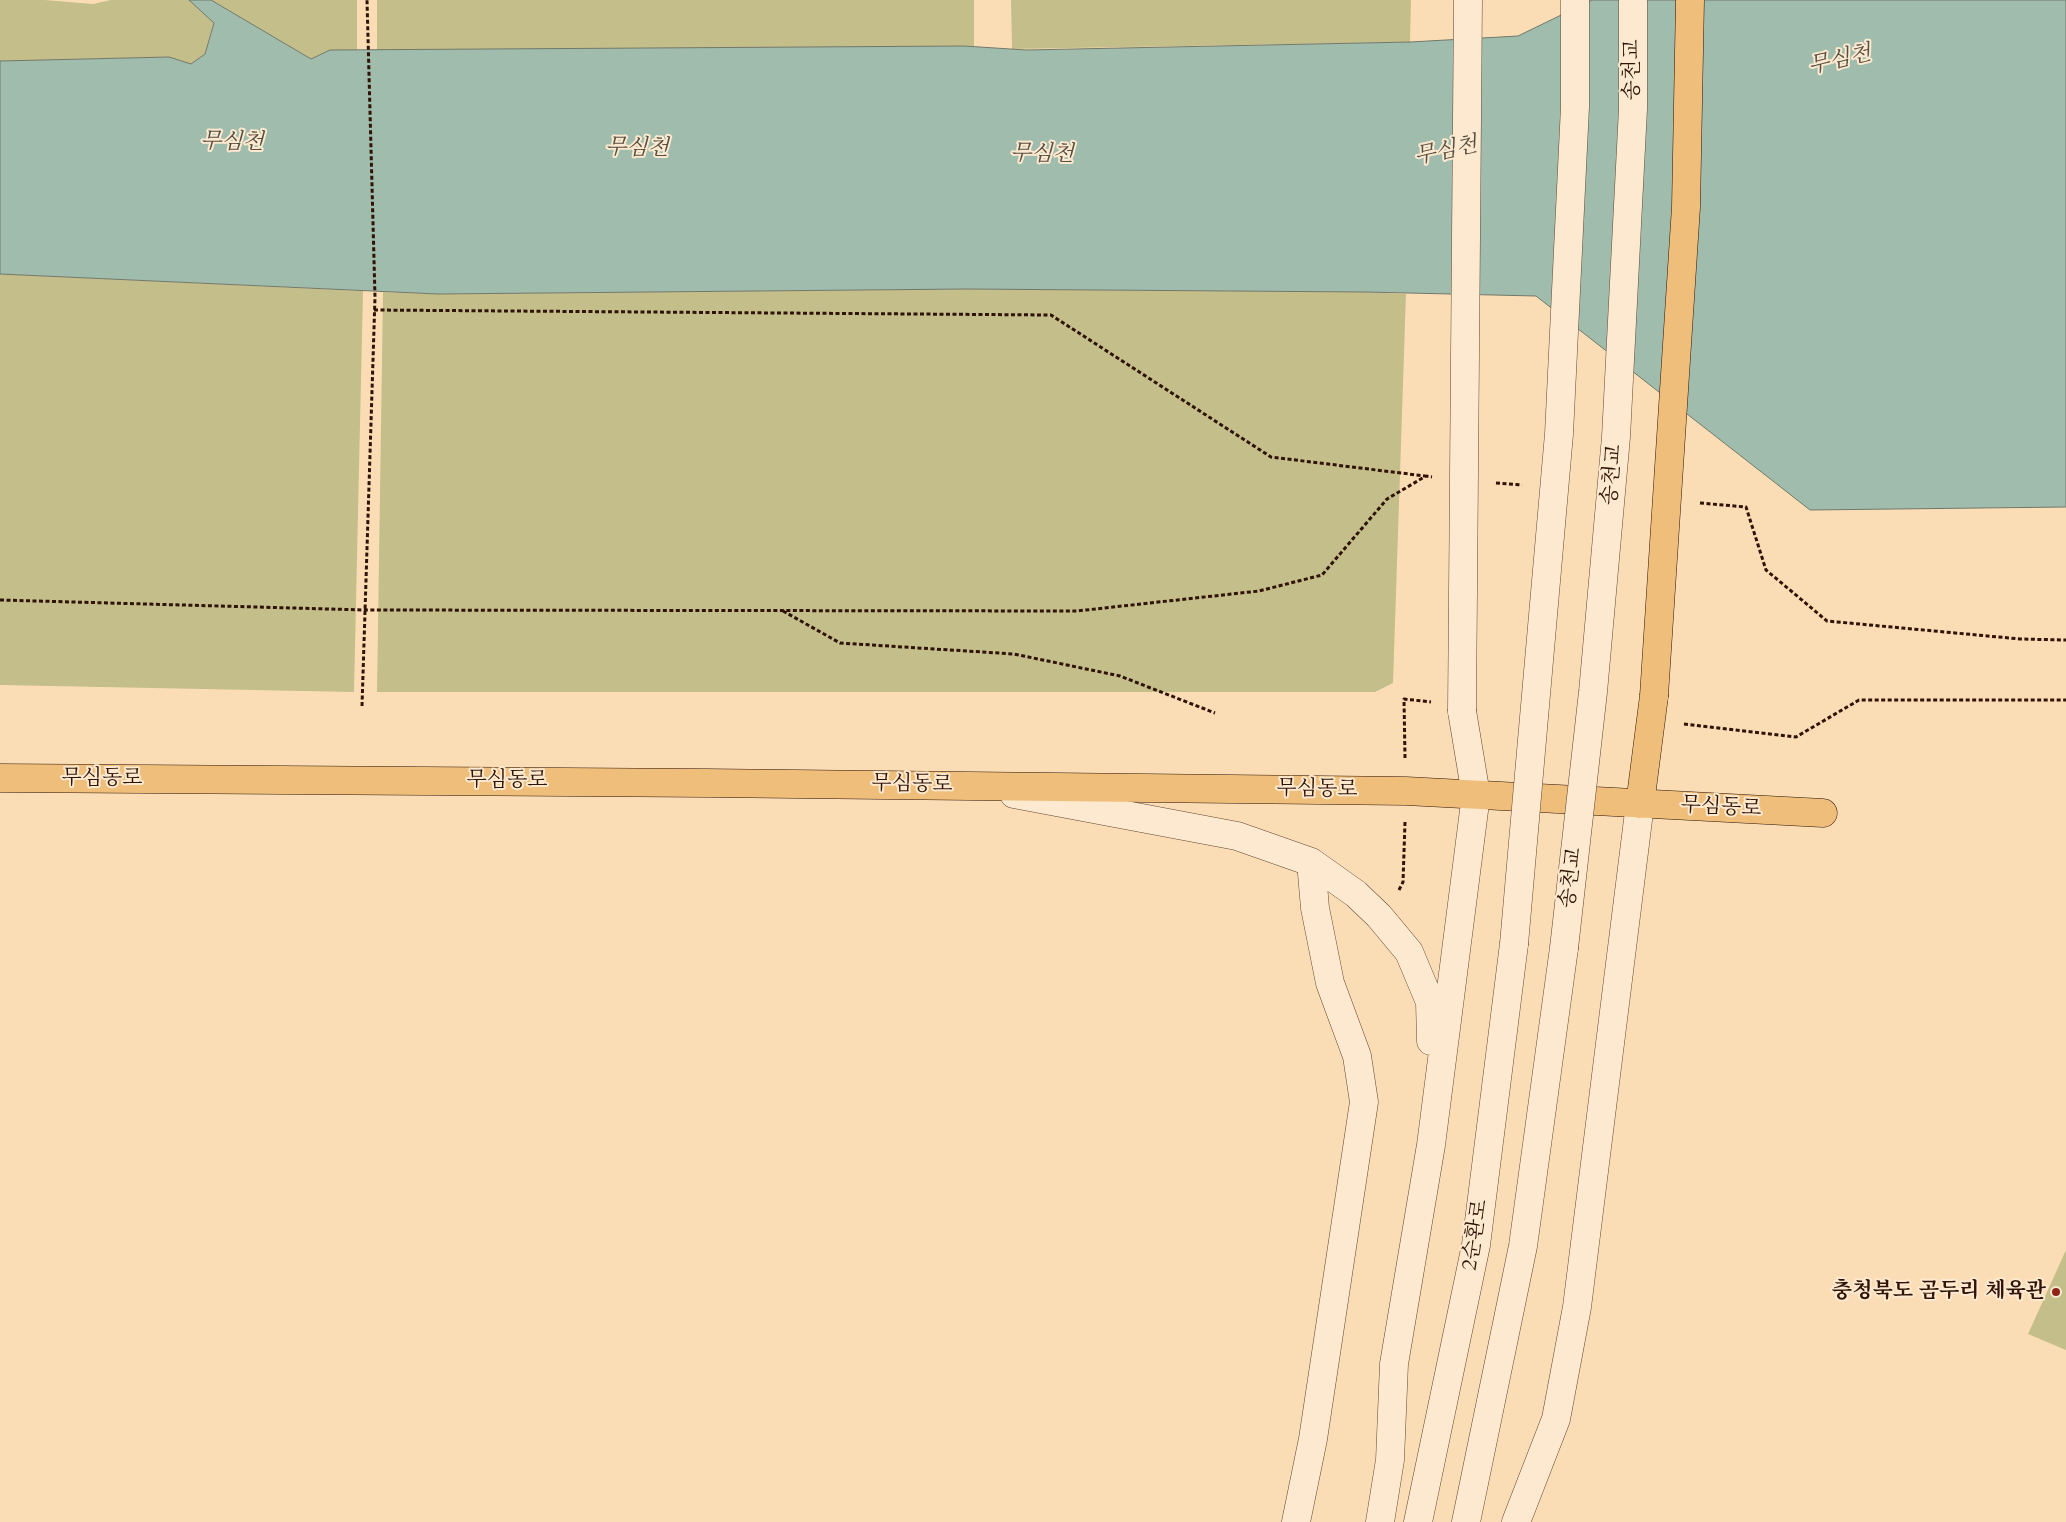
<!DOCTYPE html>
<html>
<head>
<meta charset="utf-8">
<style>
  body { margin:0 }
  canvas { display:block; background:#fbddb5 }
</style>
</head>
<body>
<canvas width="2066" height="1522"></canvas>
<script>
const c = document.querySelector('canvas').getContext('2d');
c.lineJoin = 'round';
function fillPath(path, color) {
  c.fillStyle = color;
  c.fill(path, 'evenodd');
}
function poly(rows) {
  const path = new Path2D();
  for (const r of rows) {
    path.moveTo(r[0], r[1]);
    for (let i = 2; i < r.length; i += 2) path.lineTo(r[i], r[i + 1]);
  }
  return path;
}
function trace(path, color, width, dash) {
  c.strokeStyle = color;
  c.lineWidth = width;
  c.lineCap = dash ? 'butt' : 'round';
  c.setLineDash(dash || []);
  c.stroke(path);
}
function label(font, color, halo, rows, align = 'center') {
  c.font = font + ' Cardo,"Noto Serif KR",serif';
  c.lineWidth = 4;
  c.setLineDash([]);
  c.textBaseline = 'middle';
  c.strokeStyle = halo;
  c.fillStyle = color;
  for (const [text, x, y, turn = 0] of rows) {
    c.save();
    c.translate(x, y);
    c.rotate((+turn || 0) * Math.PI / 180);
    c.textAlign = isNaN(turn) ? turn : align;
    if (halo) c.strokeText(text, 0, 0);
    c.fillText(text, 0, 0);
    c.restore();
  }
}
fillPath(poly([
  [0,0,45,0,93,4,111,0,189,0,214,22,205,54,191,64,169,57,0,61],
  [211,0,357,0,357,50,330,50,311,59],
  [377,0,974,0,974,47,377,50],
  [1011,0,1411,0,1410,42,1012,49],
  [0,274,363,291,354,692,0,685],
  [966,289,1365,292,1406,294,1393,683,1375,692,377,692,383,292,438,294],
  [2066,1250,2066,1350,2028,1334]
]), '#c4bf8a');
const water = poly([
  [189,0,211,0,311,59,330,50,964,46,1026,50,1410,42,1518,36,1592,0,2066,0,2066,507,1810,510,1536,296,1365,292,966,289,438,294,0,274,0,61,169,57,191,64,205,54,214,23,189,0]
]);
fillPath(water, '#9fbcad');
trace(water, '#72786a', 1);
const minor = poly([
  [1014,794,1237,836,1311,862,1356,894,1379,916,1409,952,1430,1002,1431,1041],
  [1296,1522,1313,1439,1364,1102,1357,1056,1330,983,1315,908,1311,862],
  [1380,1522,1390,1460,1394,1364,1431,1145,1476,795,1462,711],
  [1418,1522,1476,1245,1514,944],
  [1466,1522,1523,1246,1564,948],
  [1516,1522,1556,1419,1577,1307,1640,804]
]);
const major = poly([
  [0,778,707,783,1406,791,1823,813],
  [1640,804,1654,696]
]);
trace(minor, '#624632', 29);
trace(major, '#2f1306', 29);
trace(poly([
  [374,310,1051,315,1271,457,1425,476],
  [1496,483,1522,485],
  [1700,503,1746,507,1766,570,1827,621,2020,639,2066,640],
  [0,600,365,610,1077,611,1259,591,1322,575,1387,499,1426,476,1432,477],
  [783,611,840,643,1014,654,1120,676,1215,713],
  [362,706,375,297,367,0],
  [1684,724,1796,737,1859,700,2066,700],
  [1405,758,1404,699,1431,702],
  [1399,890,1403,882,1405,822]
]), '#2f1306', 3, [4, 2.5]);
trace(minor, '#fce9cf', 28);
trace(major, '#eebe7a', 28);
const minorBridge = poly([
  [1462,711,1468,0],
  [1514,944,1559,434,1575,107,1575,0],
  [1564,948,1593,692,1616,437,1633,109,1633,0]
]);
const majorBridge = poly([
  [1654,696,1686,207,1690,0]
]);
trace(minorBridge, '#624632', 29, []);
trace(majorBridge, '#2f1306', 29, []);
trace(minorBridge, '#fce9cf', 28);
trace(majorBridge, '#eebe7a', 28);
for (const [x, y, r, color] of [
  [2056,1292,5,"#8f2418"]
]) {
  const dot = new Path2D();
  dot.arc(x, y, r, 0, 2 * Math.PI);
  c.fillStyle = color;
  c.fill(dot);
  trace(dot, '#fce9cf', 2);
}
label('21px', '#2f1306', '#fce9cf', [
  ["송천교",1633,70,-90],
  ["송천교",1613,475,-85],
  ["무심동로",102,779],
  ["무심동로",507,781],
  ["무심동로",912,785,1],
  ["무심동로",1317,790,1],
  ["무심동로",1721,808,3],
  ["송천교",1572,878,-83],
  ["2순환로",1476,1235,-81]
]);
label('bold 21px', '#2f1306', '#fce9cf', [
  ["충청북도 곰두리 체육관",2046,1292]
], 'right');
label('italic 22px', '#564e40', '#fce9cf', [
  ["무심천",1840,61,-13],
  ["무심천",232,143,1],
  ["무심천",637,149,1],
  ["무심천",1446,152,-12],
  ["무심천",1042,155,1]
]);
</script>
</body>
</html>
